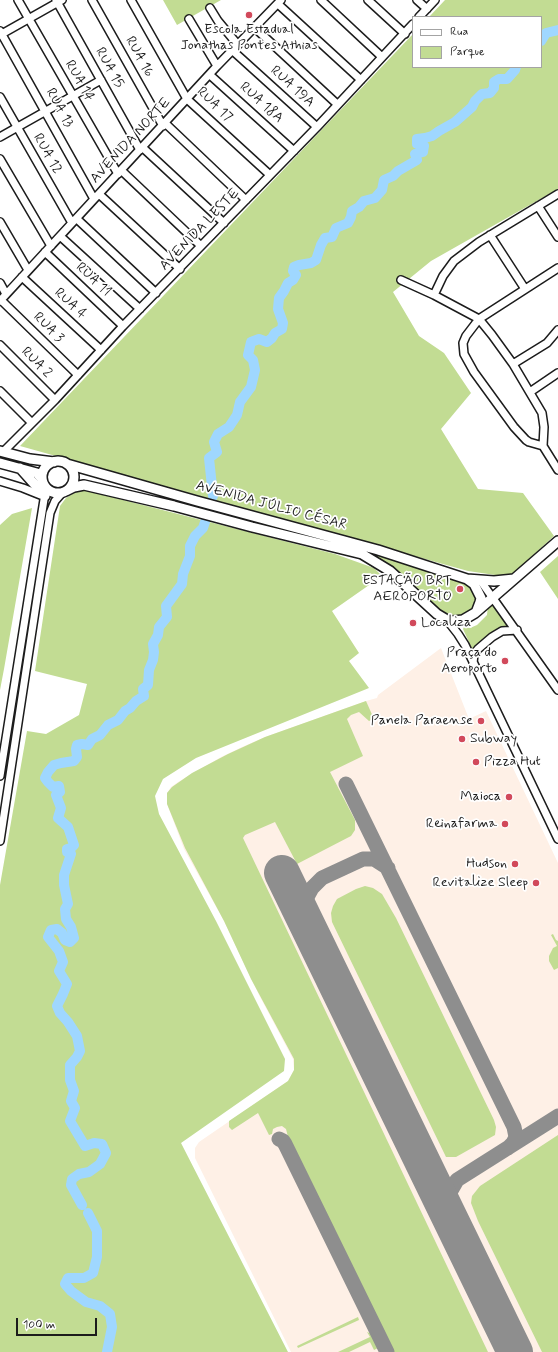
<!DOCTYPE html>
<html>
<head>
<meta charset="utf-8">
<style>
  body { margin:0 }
  #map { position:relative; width:558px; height:1352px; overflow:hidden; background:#fff; font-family:Mynerve,sans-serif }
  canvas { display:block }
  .legend { position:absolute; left:412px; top:16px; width:130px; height:52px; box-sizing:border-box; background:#fff; border:1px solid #a4a4a4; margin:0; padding:5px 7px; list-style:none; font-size:12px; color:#1c1c1c }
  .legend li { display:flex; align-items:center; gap:8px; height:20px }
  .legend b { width:20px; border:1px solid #a4a4a4 }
  .scale { position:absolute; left:16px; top:1318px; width:81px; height:18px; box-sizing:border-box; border:2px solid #1c1c1c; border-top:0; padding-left:5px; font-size:12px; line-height:14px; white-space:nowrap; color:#1c1c1c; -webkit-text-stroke:3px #fff; paint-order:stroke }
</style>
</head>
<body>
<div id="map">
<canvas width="558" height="1352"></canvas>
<ul class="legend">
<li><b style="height:5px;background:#fff"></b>Rua</li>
<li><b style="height:11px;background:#c2dc93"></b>Parque</li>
</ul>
<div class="scale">100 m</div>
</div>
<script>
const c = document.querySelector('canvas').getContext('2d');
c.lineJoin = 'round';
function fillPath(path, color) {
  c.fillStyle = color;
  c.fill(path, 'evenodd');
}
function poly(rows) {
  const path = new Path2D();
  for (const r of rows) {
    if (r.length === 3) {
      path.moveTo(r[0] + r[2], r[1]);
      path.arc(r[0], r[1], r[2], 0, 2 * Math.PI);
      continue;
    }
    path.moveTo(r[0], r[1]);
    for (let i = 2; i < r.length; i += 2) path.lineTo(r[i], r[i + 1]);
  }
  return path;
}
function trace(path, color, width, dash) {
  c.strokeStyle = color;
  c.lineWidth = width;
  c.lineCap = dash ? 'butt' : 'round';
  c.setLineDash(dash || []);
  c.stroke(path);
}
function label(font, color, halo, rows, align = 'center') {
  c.font = font + ' Mynerve,sans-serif';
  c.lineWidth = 3.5;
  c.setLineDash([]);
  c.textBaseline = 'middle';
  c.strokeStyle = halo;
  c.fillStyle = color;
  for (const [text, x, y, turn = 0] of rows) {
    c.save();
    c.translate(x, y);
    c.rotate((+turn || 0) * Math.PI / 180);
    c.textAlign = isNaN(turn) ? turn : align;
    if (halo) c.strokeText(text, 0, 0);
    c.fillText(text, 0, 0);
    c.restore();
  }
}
fillPath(poly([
  [441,648,469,719,486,711,558,863,558,1352,291,1352,195,1158,195,1148,199,1142,288,1081,294,1070,293,1059,259,995,224,921,184,849,167,804,167,793,171,787,178,782,221,757,242,747,265,737,366,701,377,698,378,695]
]), '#fef0e6');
fillPath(poly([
  [163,0,221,0,177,25],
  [445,0,558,0,558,189,431,261,393,292,419,336,444,353,471,393,441,429,478,489,523,493,554,536,517,570,512,574,502,576,468,571,20,446,413,34,413,67,541,67,541,17,429,17],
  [84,490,335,554,374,568,382,576,332,611,359,653,349,661,369,688,196,758,163,779,155,796,159,814,216,921,285,1059,284,1071,181,1143,288,1352,0,1352,0,885,27,731,46,734,79,715,87,684,35,671,60,506,66,498,74,493],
  [32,508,4,669,0,690,0,525,12,514],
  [357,546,467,582,474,588,478,600,472,611,460,616,448,614,438,608,430,602,425,595,404,575],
  [558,556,558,599,540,572],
  [494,602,511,627,500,627,478,644,473,651,463,629,464,627,470,628,477,625,487,615,488,606],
  [366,701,374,719,369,721,359,712,351,715,347,719,363,756,330,772,355,820,355,830,351,836,297,864,275,822,245,835,243,838,488,1352,393,1352,288,1137,286,1129,282,1126,277,1127,273,1129,272,1134,269,1135,258,1113,232,1130,229,1127,229,1121,288,1081,294,1070,294,1059,251,979,224,921,185,848,167,804,167,793,172,787,192,773,228,754,265,737],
  [365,886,373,888,382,894,396,918,494,1120,496,1127,495,1135,456,1157,446,1157,332,922,331,913,333,906,337,899,356,889],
  [553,934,556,940,558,941,558,968,554,970,549,961,549,956,553,948,557,946,551,935],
  [558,1135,558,1352,542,1352,478,1221,471,1203,472,1196,480,1186],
  [358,1317,359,1320,298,1348,297,1346],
  [367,1332,372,1334,378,1348,374,1350,370,1342,349,1352,338,1352,370,1337]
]), '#c2dc93');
trace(poly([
  [541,41,546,33,558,30],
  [213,496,209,458,217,452,214,442,218,434,229,427,237,415,240,402,251,387,255,370,253,360,248,355,251,342,259,339,267,342,272,338,275,333,282,329,283,323,278,309,279,298,284,291,288,283,293,280,296,275,293,271,294,267,299,265,311,263,316,260,321,245,325,238,332,237,336,228,348,223,351,217,352,211,359,207,364,201,375,198,382,190,384,180,393,176,398,171,417,160,415,154,423,152,424,146,417,144,417,139,425,138,432,136,439,131,455,122,472,107,475,101,482,94,490,93,494,88,494,82,499,79,507,79,515,70,516,67],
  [82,1205,71,1185,72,1179,79,1174,89,1172,100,1164,106,1153,102,1144,94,1143,85,1146,70,1121,75,1108,71,1101,74,1091,70,1080,70,1065,77,1057,80,1051,77,1036,68,1022,60,1013,57,1006,63,994,67,984,59,971,63,962,59,951,48,937,51,930,57,929,62,933,65,940,70,942,74,938,71,927,66,919,65,909,68,904,64,885,64,875,71,854,67,852,67,849,71,848,74,845,68,827,58,818,61,808,56,795,60,792,59,786,53,787,48,782,45,778,48,772,54,765,61,763,74,761,77,757,76,749,77,745,82,744,88,745,92,739,100,735,108,725,118,720,125,711,130,708,136,701,144,696,143,689,148,685,149,670,153,660,154,652,153,644,158,635,159,627,167,617,166,606,182,584,183,574,190,556,190,546,195,536,203,528,205,522],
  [88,1213,97,1231,97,1257,93,1273,84,1278,68,1278,65,1284,71,1291,86,1302,100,1306,110,1314,112,1327,107,1352]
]), '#9fd7ff', 10);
trace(poly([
  [346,784,514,1127,516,1137,513,1143,508,1148],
  [305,922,304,913,306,899,312,888,322,878,363,859,374,859,388,868],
  [279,1139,283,1141,285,1144,387,1352],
  [446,1211,449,1194,457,1180,558,1116]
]), '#8e8e8e', 15);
trace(poly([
  [282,873,515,1352]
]), '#8e8e8e', 36);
const minor = poly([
  [18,0,118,174],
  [56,0,140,150],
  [92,0,163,126],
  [131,0,187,99,270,175],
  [321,0,382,57],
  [368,0,405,34],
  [417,0,427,9],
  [278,4,361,80],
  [210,8,218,21,238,45],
  [419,17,435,0],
  [189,19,217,66],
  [255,28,337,104],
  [0,31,94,199],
  [0,35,62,0],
  [233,51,317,127],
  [210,75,294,151],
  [0,97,72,223],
  [165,123,246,200],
  [0,137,101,80],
  [142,147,224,223],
  [0,159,51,246],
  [121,170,201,246],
  [99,194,180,269],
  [538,206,558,237],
  [77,219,156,293],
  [0,222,28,270],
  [490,235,525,289],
  [60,236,140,309],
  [45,252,123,326],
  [22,277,101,350],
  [401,280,434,295,479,319,492,335,513,364,542,413,544,427,543,446,558,470],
  [0,283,6,294],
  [434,295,443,276,454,261,479,242,558,194],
  [1,300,78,375],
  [0,301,217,66,281,0],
  [0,345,55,400],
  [513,364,547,343,558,330],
  [0,391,31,422],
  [530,392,558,373],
  [543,446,529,442,526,440,514,427,474,372,464,354,463,343,466,336,479,319,558,268],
  [3,452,55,400,123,326,317,127,413,24],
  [0,481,23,488,43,496],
  [480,580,558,690],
  [447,620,458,634,465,645,558,839],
  [473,663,474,654,478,649,492,637,502,631,517,630],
  [0,776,46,487],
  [0,841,50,513,55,501,62,493]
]);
const major = poly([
  [0,451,30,459,54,462],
  [58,477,16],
  [0,463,37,473,42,479],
  [67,464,197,501,378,550,467,579,494,581,514,579],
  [20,468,45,496],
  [66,491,74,487,84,485,174,506,252,527,362,554,390,571,437,614,447,620,453,621,463,620,475,613,558,541],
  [467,579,474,584,481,598,480,602,477,610]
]);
trace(minor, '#1c1c1c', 10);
trace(major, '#1c1c1c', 12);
trace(minor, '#fff', 7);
trace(major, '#fff', 9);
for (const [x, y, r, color] of [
  [249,15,4,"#d1495b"],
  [460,589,4,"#d1495b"],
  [413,623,4,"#d1495b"],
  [505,661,4,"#d1495b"],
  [481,721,4,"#d1495b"],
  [462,739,4,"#d1495b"],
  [476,762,4,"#d1495b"],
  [509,797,4,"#d1495b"],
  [505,824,4,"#d1495b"],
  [515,864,4,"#d1495b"],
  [536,883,4,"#d1495b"]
]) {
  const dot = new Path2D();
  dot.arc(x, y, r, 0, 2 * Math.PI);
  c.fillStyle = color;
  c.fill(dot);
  trace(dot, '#fff', 1.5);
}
label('14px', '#1c1c1c', '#fff', [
  ["Escola Estadual",249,30,"center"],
  ["Jonathas Pontes Athias",249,46,"center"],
  ["ESTAÇÃO BRT",452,581],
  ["AEROPORTO",452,597],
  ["Localiza",421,623,"left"],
  ["Praça do",497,653],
  ["Aeroporto",497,669],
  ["Panela Paraense",473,721],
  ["Subway",470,739,"left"],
  ["Pizza Hut",484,762,"left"],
  ["Maioca",501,797],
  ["Reinafarma",497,824],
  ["Hudson",507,864],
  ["Revitalize Sleep",528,883]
], 'right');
label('14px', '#1c1c1c', '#fff', [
  ["RUA 16",139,57,61],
  ["RUA 15",109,68,61],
  ["RUA 14",79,81,60],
  ["RUA 19A",292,87,42],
  ["RUA 18A",261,103,42],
  ["RUA 17",214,105,44],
  ["RUA 13",59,108,61],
  ["AVENIDA NORTE",131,141,-47],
  ["RUA 12",47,154,60],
  ["AVENIDA LESTE",200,230,-46],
  ["RUA 11",93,280,43],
  ["RUA 4",70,304,43],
  ["RUA 3",48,328,45],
  ["RUA 2",36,363,45],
  ["AVENIDA JÚLIO CÉSAR",271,506,15]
]);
</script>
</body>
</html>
